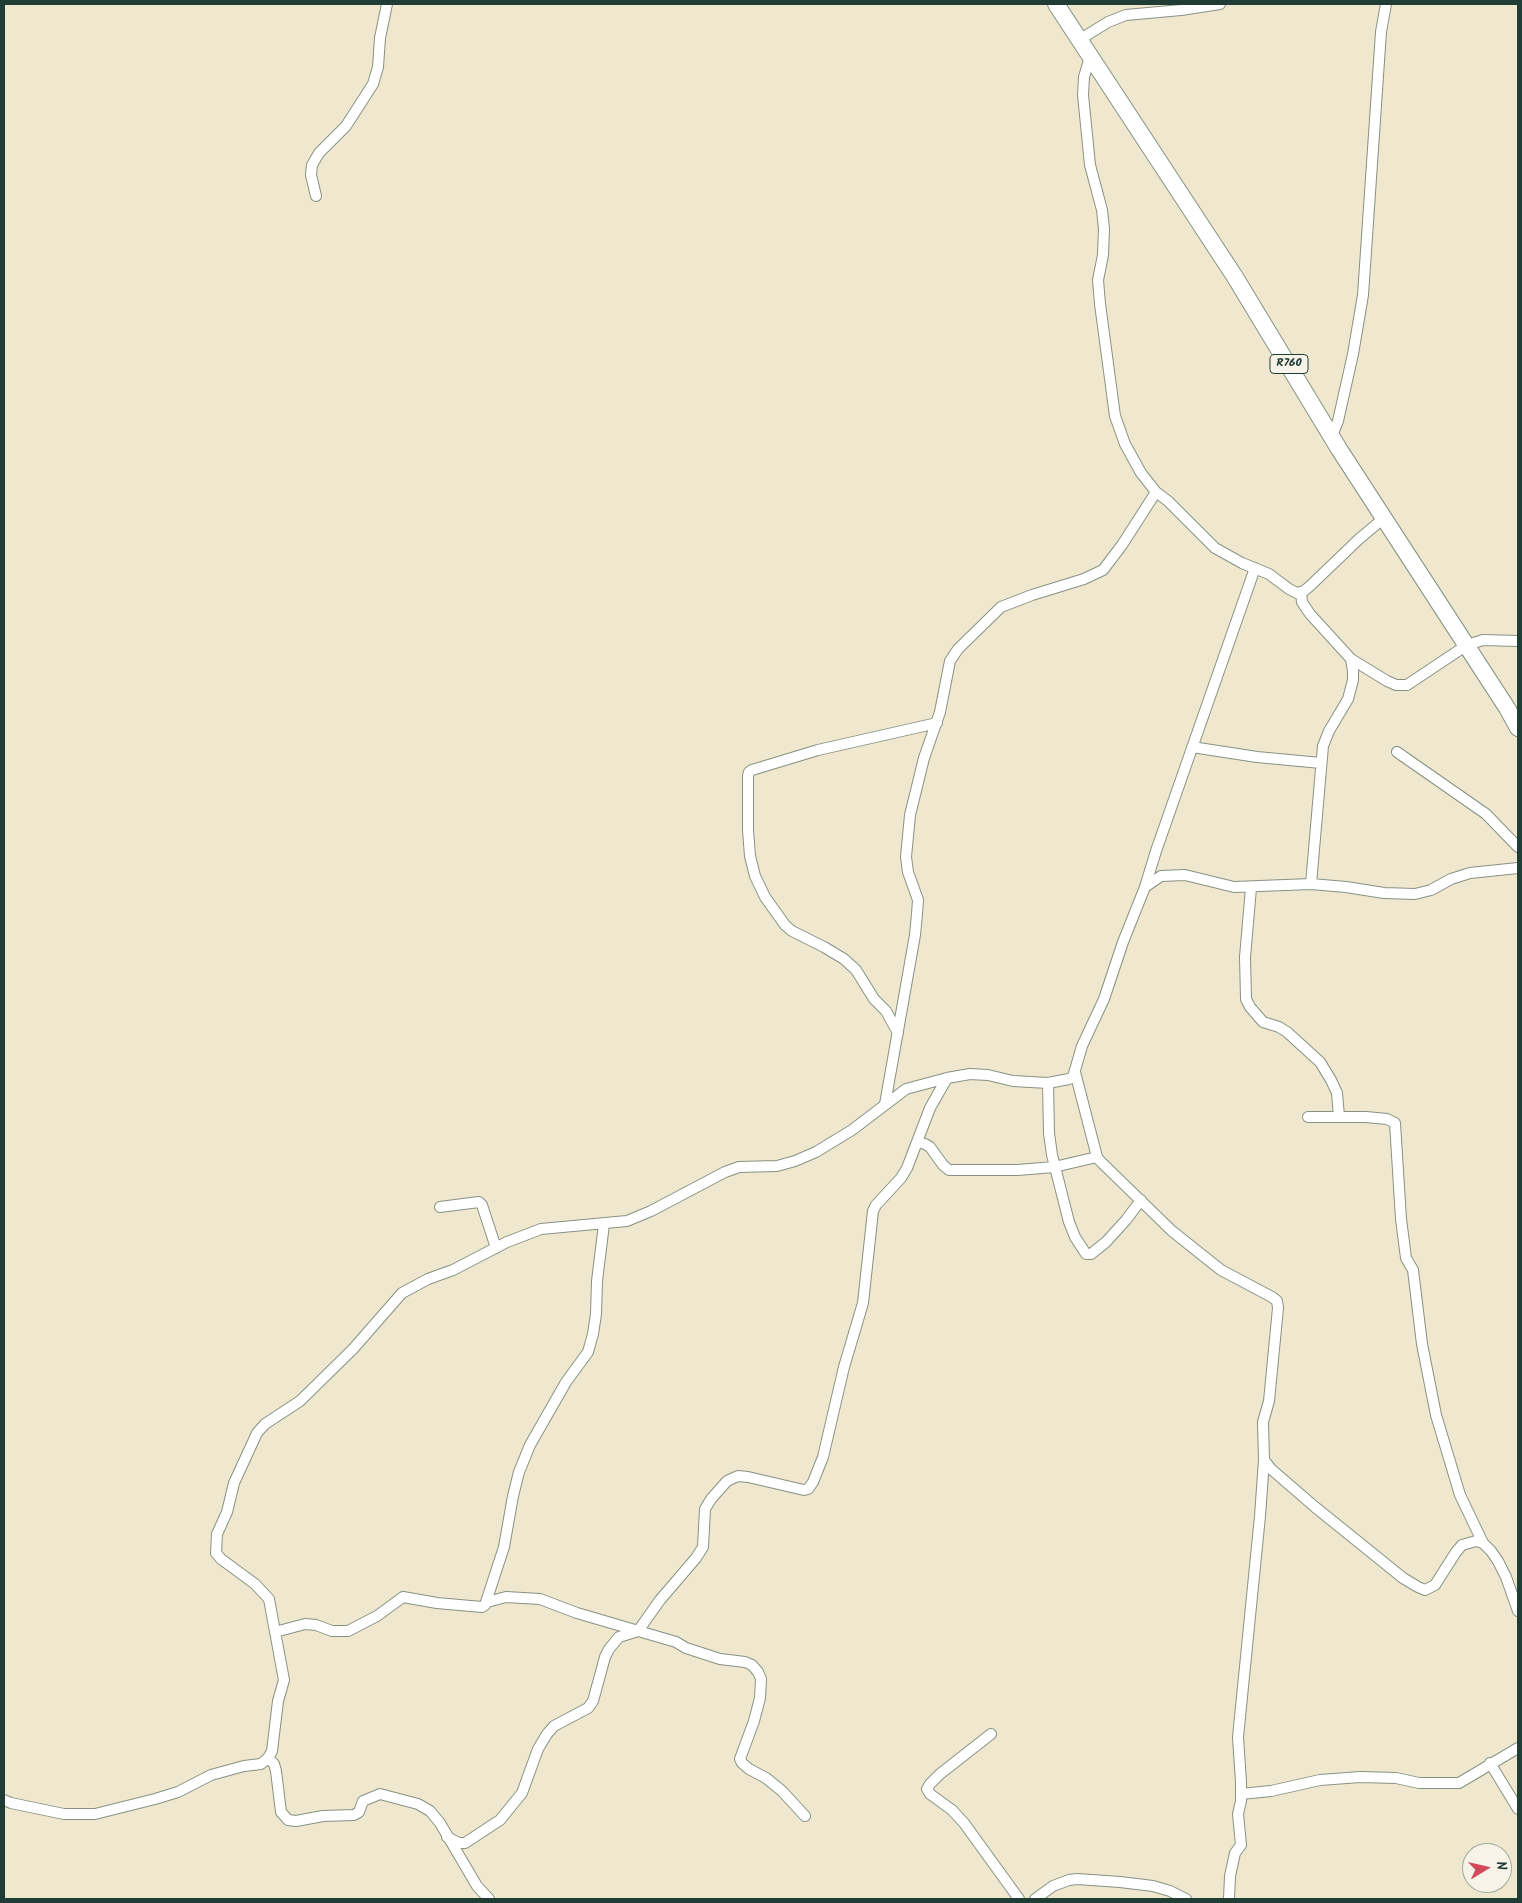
<!DOCTYPE html>
<html>
<head>
<meta charset="utf-8">
<style>
  body { margin:0 }
  #map { position:relative; width:1522px; height:1903px; overflow:hidden; background:#efe8cf; font-family:Kalam,sans-serif }
  canvas { display:block }
  .frame { position:absolute; inset:0; border:5px solid #1f3d34; pointer-events:none }
  .north { position:absolute; left:1462px; top:1843px; width:50px; height:50px; box-sizing:border-box; background:#f7f3e8; border:1px solid #a1aaa0; border-radius:50%; rotate:81deg; font-size:14px; font-weight:700; line-height:20px; text-align:center; color:#1f3d34 }
  .north::after { content:''; display:block; margin:auto; width:18px; height:22px; background:#d1495b; clip-path:polygon(50% 0,100% 100%,50% 72%,0 100%) }
</style>
</head>
<body>
<div id="map">
<canvas width="1522" height="1903"></canvas>
<div class="frame"></div>
<div class="north">N</div>
</div>
<script>
const c = document.querySelector('canvas').getContext('2d');
c.lineJoin = 'round';
function poly(rows) {
  const path = new Path2D();
  for (const r of rows) {
    path.moveTo(r[0], r[1]);
    for (let i = 2; i < r.length; i += 2) path.lineTo(r[i], r[i + 1]);
  }
  return path;
}
function trace(path, color, width, dash) {
  c.strokeStyle = color;
  c.lineWidth = width;
  c.lineCap = dash ? 'butt' : 'round';
  c.setLineDash(dash || []);
  c.stroke(path);
}
function label(font, color, halo, rows, align = 'center') {
  c.font = font + ' Kalam,sans-serif';
  c.lineWidth = 4;
  c.setLineDash([]);
  c.textBaseline = 'middle';
  c.strokeStyle = halo;
  c.fillStyle = color;
  for (const [text, x, y, turn = 0] of rows) {
    c.save();
    c.translate(x, y);
    c.rotate((+turn || 0) * Math.PI / 180);
    c.textAlign = isNaN(turn) ? turn : align;
    if (halo) c.strokeText(text, 0, 0);
    c.fillText(text, 0, 0);
    c.restore();
  }
}
const minor = poly([
  [1079,40,1108,22,1126,15,1181,10,1220,4],
  [1090,57,1084,77,1083,95,1090,165,1102,210,1104,229,1103,255,1098,280,1100,304,1115,416,1125,444,1141,473,1156,492,1168,501,1215,548,1242,563,1269,574,1289,589,1297,593,1304,591,1310,586,1359,539,1384,518],
  [316,196,311,175,312,165,319,153,346,126,373,84,378,67,380,38,387,4],
  [1332,436,1338,421,1353,354,1363,295,1381,32,1386,4],
  [1301,593,1302,602,1310,614,1351,659,1353,671,1353,680,1348,699,1329,731,1323,746,1311,884],
  [1351,659,1387,681,1396,685,1407,685,1467,645,1483,640,1518,641],
  [1192,747,1257,757,1321,763],
  [1397,752,1486,814,1518,847],
  [1145,887,1156,851,1255,568],
  [1251,888,1245,957,1246,999,1250,1007,1263,1022,1279,1027,1287,1032,1320,1062,1331,1080,1337,1093,1339,1116],
  [898,1033,886,1011,874,999,856,970,844,959,824,947,792,931,785,925,765,897,755,876,750,856,748,830,748,776,749,772,752,770,818,750,937,723],
  [1075,1072,1097,1157,1100,1161,1172,1231,1221,1270,1272,1297,1277,1301,1278,1308,1269,1401,1263,1422,1264,1460,1260,1516,1238,1737,1241,1782,1241,1801,1238,1814,1241,1845,1235,1853,1230,1876,1229,1899],
  [1048,1083,1049,1133,1052,1155,1069,1222,1075,1237,1086,1254,1091,1254,1106,1242,1126,1220,1141,1200],
  [885,1104,915,935,917,914,918,900,908,872,906,857,910,815,924,758,940,712,950,661,958,649,1001,607,1032,595,1084,579,1103,570,1122,545,1156,492],
  [1308,1117,1366,1117,1387,1119,1395,1123,1401,1219,1406,1258,1413,1270,1422,1344,1436,1415,1460,1495,1483,1543],
  [917,1142,925,1144,930,1147,943,1165,949,1170,1018,1170,1054,1167,1097,1157],
  [440,1207,479,1202,482,1205,496,1248],
  [1264,1460,1271,1469,1315,1507,1403,1578,1418,1587,1425,1590,1435,1585,1456,1552,1462,1545,1476,1541,1483,1543,1491,1551,1498,1561,1506,1577,1518,1611],
  [487,1602,506,1597,540,1599,577,1613,676,1642,686,1648,720,1659,745,1662,752,1665,758,1672,761,1679,760,1698,754,1721,740,1759,742,1763,749,1769,766,1778,782,1791,805,1816],
  [275,1632,305,1624,316,1625,332,1631,348,1631,377,1616,403,1597,437,1603,482,1607,485,1605,504,1547,513,1496,519,1472,530,1445,566,1382,588,1352,593,1334,596,1314,597,1281,604,1224],
  [991,1734,940,1774,930,1784,927,1789,930,1794,952,1810,964,1823,1019,1899],
  [268,1758,274,1764,276,1771,281,1812,288,1820,296,1821,323,1816,354,1815,359,1812,363,1801,380,1794,418,1804,430,1811,440,1823,477,1886,489,1899],
  [1490,1763,1518,1809],
  [1241,1794,1271,1791,1320,1780,1360,1777,1396,1778,1419,1783,1459,1783,1518,1748],
  [4,1800,11,1803,64,1814,95,1814,155,1799,178,1792,211,1775,244,1766,261,1764,268,1758,272,1751,278,1701,284,1680,271,1610,269,1599,255,1584,221,1559,216,1553,217,1534,227,1512,234,1483,257,1433,265,1424,300,1401,353,1349,402,1293,428,1279,453,1270,507,1242,541,1229,627,1221,651,1211,725,1172,739,1167,777,1166,795,1161,816,1152,852,1130,906,1089,947,1078,970,1074,988,1075,1013,1081,1048,1083,1069,1079,1073,1077,1082,1046,1104,999,1123,942,1145,887,1161,876,1185,875,1234,887,1311,884,1346,887,1384,893,1415,894,1431,890,1451,879,1470,873,1518,868],
  [447,1837,459,1843,465,1843,500,1820,522,1793,538,1749,547,1734,554,1726,588,1708,593,1701,605,1657,609,1649,619,1637,638,1631,660,1600,696,1558,703,1547,705,1509,711,1499,727,1481,738,1476,748,1477,804,1490,808,1489,813,1482,823,1457,844,1367,863,1303,873,1211,876,1205,901,1178,907,1168,930,1108,947,1078],
  [1035,1899,1053,1886,1069,1880,1077,1879,1120,1882,1153,1886,1170,1891,1186,1899]
]);
const primary = poly([
  [1056,4,1235,277,1339,449,1507,708,1518,728]
]);
trace(minor, '#879282', 12);
trace(primary, '#879282', 18);
trace(minor, '#fff', 10);
trace(primary, '#fff', 16);
for (const [x, y, w] of [
  [1289,364,38]
]) {
  const box = new Path2D();
  box.roundRect(x - w / 2, y - 9.5, w, 19, 4);
  c.fillStyle = '#f7f3e8';
  c.fill(box);
  trace(box, '#1f3d34', 1);
}
label('bold 12px', '#1f3d34', null, [
  ["R760",1289,364]
]);
</script>
</body>
</html>
